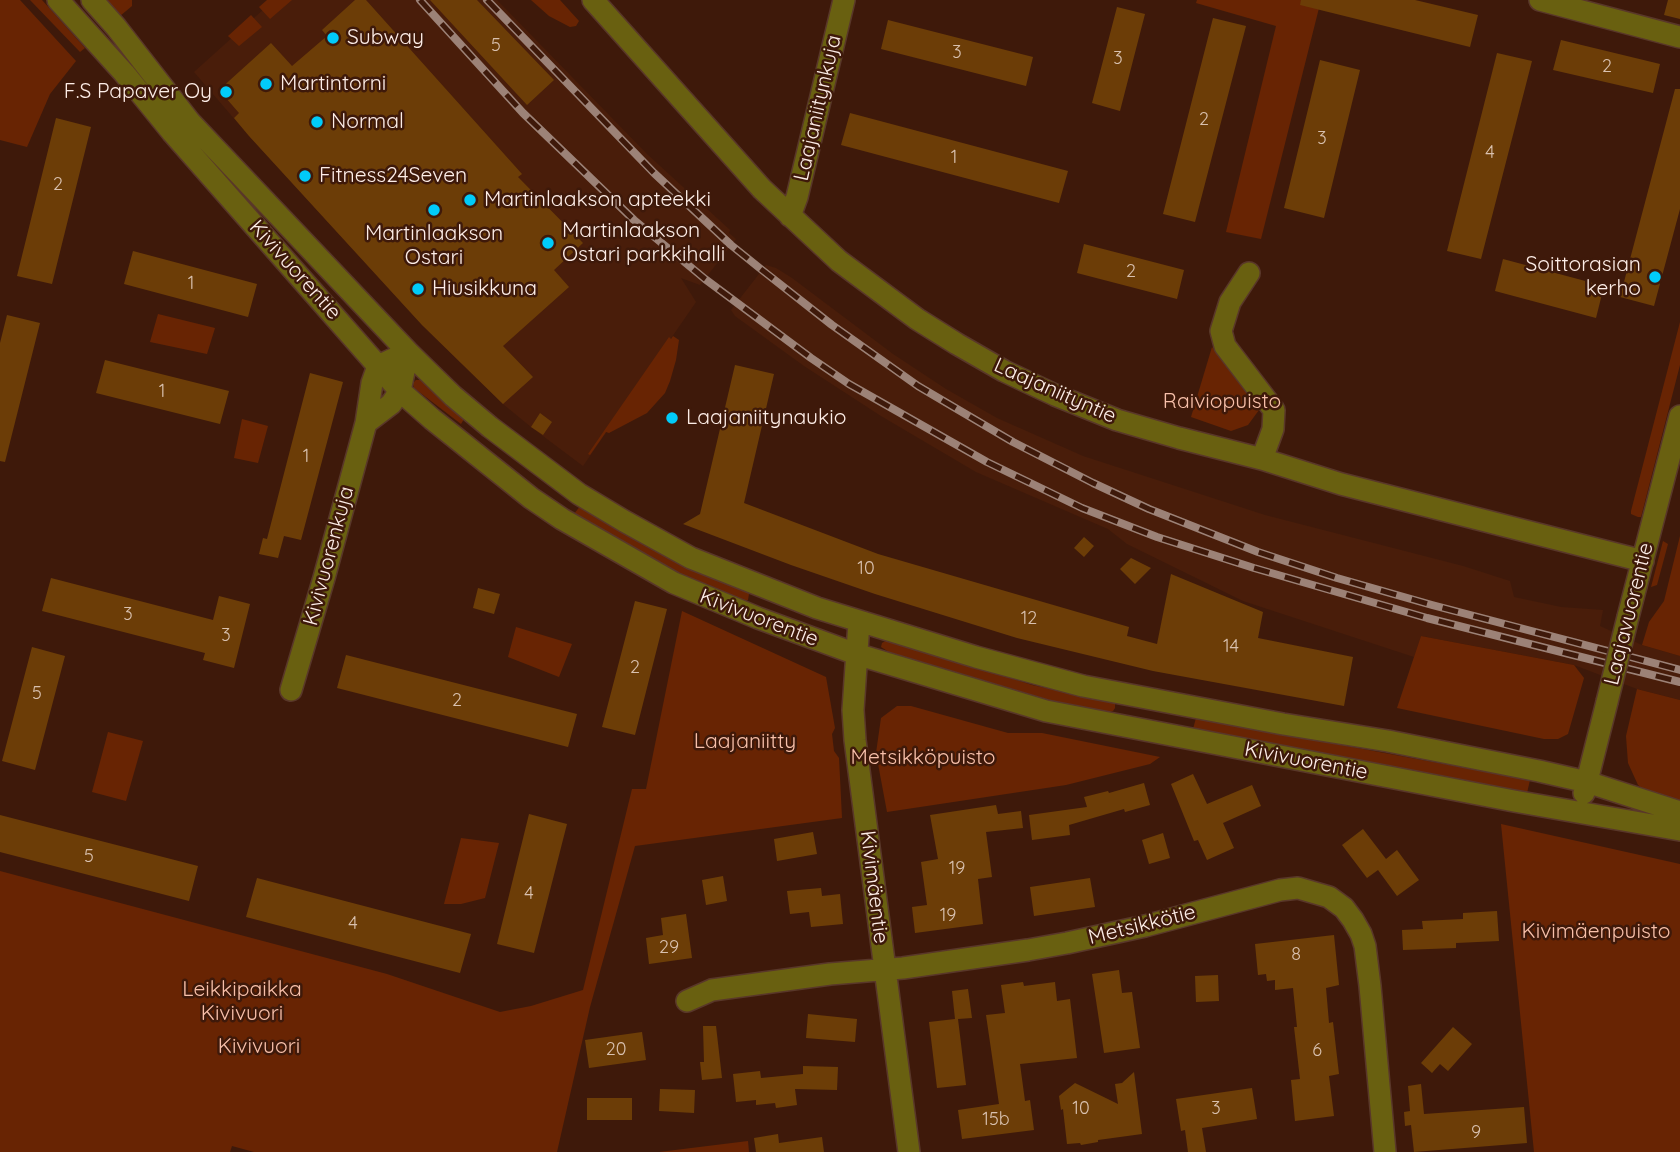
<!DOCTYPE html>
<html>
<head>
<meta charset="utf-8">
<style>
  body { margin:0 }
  canvas { display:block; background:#3e190a }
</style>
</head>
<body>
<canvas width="1680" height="1152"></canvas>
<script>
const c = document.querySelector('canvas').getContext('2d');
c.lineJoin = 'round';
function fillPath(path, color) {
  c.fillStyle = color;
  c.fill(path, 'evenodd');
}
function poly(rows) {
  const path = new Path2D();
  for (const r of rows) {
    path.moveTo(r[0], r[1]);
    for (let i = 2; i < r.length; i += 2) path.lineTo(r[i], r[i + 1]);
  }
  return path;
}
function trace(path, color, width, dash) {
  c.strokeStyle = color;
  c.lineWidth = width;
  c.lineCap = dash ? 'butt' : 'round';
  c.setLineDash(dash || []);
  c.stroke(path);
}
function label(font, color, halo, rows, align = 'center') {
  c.font = font + ' Quicksand,sans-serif';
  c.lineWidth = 5;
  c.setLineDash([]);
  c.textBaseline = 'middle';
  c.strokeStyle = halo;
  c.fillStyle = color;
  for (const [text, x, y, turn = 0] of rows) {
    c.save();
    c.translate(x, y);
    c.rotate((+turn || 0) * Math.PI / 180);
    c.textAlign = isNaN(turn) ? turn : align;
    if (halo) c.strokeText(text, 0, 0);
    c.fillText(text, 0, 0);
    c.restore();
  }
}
fillPath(poly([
  [274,0,497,0,647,154,730,230,729,233,736,239,700,285,681,278,696,302,583,466,531,427,503,404,422,325,249,136,194,72],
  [766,265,776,268,792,278,893,354,946,389,997,418,1083,456,1265,515,1463,566,1510,581,1514,597,1561,607,1603,610,1600,626,1642,645,1680,656,1680,700,1637,689,1574,665,1421,636,1414,657,1243,601,1127,544,1108,529,976,472,881,416,804,366,735,316,731,310]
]), '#491d0a');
fillPath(poly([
  [0,0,20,0,76,61,50,94,27,147,0,140],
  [30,0,42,0,85,48,80,52],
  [106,0,132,0,132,6,120,16],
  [267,0,292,0,270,19,259,7],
  [531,0,560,0,579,21,576,26,570,27,549,16],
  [1197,0,1321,0,1261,239,1226,232,1276,26,1196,3],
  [251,15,262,27,239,46,228,36],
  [158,314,215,328,207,354,150,342],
  [1680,322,1680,365,1641,517,1638,517,1631,514,1631,511],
  [673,336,679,340,676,360,670,381,665,393,647,413,609,433,606,432,590,455,588,454,669,337,671,339],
  [1212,347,1259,410,1248,425,1231,431,1191,417],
  [416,380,420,380,426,384,464,419,461,424,414,388,413,383],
  [242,419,268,426,258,463,234,458],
  [581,505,689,566,747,591,749,594,748,600,745,601,710,589,648,558,574,514],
  [1680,536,1680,656,1642,645,1649,622,1664,601],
  [1663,541,1668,544,1657,585,1651,587],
  [682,611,826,677,835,728,832,734,834,751,839,758,842,818,635,846,590,1007,557,1152,254,1152,232,1146,230,1152,0,1152,0,871,387,974,500,1012,531,1006,583,990,632,789,646,789],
  [516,627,572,644,559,677,508,657],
  [1421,636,1574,665,1584,678,1568,734,1558,739,1544,739,1397,708],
  [889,639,1032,685,1113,702,1115,704,1115,708,1113,711,1109,712,1049,700,889,652,881,647,882,643],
  [1637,689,1680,700,1680,802,1646,792,1638,785,1628,763,1626,736],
  [897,706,911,706,1008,733,1042,733,1160,757,1150,764,1066,785,887,812,876,753,881,718],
  [1196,718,1530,780,1527,793,1193,729],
  [108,732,143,741,126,801,92,792],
  [1501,824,1680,864,1680,1152,1534,1152],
  [461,838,499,843,485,898,461,904,444,904],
  [748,1141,749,1152,659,1152]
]), '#682403');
fillPath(poly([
  [355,0,366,0,522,174,518,177,583,243,554,270,569,287,503,346,533,377,503,404,422,325,249,136,234,118,239,113,219,90,271,43,292,66,327,36,322,30],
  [430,0,477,0,554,80,527,105],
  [1301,0,1415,0,1478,15,1470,47,1300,5],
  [1668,0,1680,0,1680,19,1664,15],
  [1117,7,1145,14,1120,111,1092,103],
  [1213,18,1246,26,1195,222,1163,214],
  [888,20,1033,57,1026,86,881,49],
  [1561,40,1660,64,1653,93,1553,70],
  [1497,53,1532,61,1481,259,1447,251],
  [1320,60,1360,70,1324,218,1284,208],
  [1675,89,1680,89,1680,209,1654,306,1620,297],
  [850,113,1068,171,1059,203,841,145],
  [56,118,91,127,52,284,17,276],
  [1084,244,1184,270,1177,299,1077,273],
  [133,251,257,284,248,317,124,284],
  [1503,259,1604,286,1596,318,1495,291],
  [7,315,40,323,5,462,0,461,0,343],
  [105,360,229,391,220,424,96,393],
  [735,365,774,374,744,503,878,554,1129,627,1127,636,1157,644,1171,574,1263,612,1258,638,1353,657,1344,706,1153,671,1017,638,875,594,791,565,683,524,700,514],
  [310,373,343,382,301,540,284,536,278,558,259,554,263,538,267,539],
  [540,413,552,422,543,435,531,427],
  [1084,537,1094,546,1084,557,1074,548],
  [1131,558,1151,568,1135,584,1120,569],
  [51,578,213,620,219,596,250,604,234,668,203,660,205,653,42,611],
  [478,588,500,594,494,614,473,608],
  [635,601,667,609,635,735,602,727],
  [32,647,65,656,35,770,2,761],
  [346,655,577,714,568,747,337,688],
  [1193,774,1207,804,1252,785,1261,806,1223,823,1234,848,1207,860,1198,840,1194,841,1171,784],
  [1144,783,1150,805,1125,812,1124,809,1069,825,1070,835,1032,840,1029,815,1087,807,1084,797,1108,791,1109,793],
  [996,805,998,814,1021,811,1023,828,986,832,992,877,978,879,983,924,915,933,912,907,927,905,921,862,938,859,930,815],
  [529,814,567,824,534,953,497,944],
  [0,815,198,866,189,901,0,852],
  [1363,829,1386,859,1397,850,1419,880,1397,896,1378,870,1367,878,1342,845],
  [813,832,817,854,777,861,774,839],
  [1163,833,1170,858,1149,864,1142,840],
  [723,876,727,901,706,905,702,880],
  [257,878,471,934,460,973,246,917],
  [1090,878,1095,907,1034,916,1030,887],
  [821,888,822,896,840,894,843,924,811,927,809,912,790,914,787,891],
  [1497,911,1499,941,1456,943,1456,948,1403,950,1402,930,1423,929,1422,921,1463,919,1463,913],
  [686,914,692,958,649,964,646,938,663,935,661,918],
  [1334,935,1339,985,1326,988,1329,1023,1333,1022,1339,1074,1329,1076,1334,1116,1295,1121,1291,1080,1300,1079,1294,1027,1297,1027,1293,988,1275,990,1275,980,1267,981,1266,974,1258,975,1255,944],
  [1119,970,1122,993,1132,992,1140,1048,1104,1053,1092,974],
  [1218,975,1219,1001,1196,1002,1195,976],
  [1023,982,1024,986,1055,982,1057,1001,1070,999,1077,1058,1020,1064,1025,1101,1030,1100,1034,1130,962,1139,958,1110,999,1104,986,1015,1005,1013,1001,985],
  [968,989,972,1018,958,1019,966,1085,937,1088,929,1022,955,1019,952,991],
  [808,1014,857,1019,855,1042,806,1038],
  [703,1026,716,1026,722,1078,702,1080,700,1062,704,1062],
  [1453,1027,1472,1044,1448,1071,1440,1064,1432,1073,1421,1063],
  [642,1032,646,1060,589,1068,585,1040],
  [803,1066,838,1067,837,1090,795,1089,797,1105,776,1108,775,1103,756,1105,756,1100,736,1102,733,1074,760,1071,761,1078,803,1074],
  [1134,1072,1142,1134,1098,1140,1098,1142,1081,1145,1080,1143,1067,1144,1063,1109,1061,1110,1059,1096,1075,1083,1118,1104,1115,1084,1122,1083],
  [1421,1084,1424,1114,1524,1107,1527,1143,1414,1152,1411,1125,1405,1126,1404,1112,1410,1111,1408,1086],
  [1252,1088,1257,1119,1202,1128,1206,1152,1188,1152,1185,1130,1181,1131,1176,1099],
  [660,1089,695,1090,694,1113,659,1111],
  [587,1098,632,1098,632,1120,587,1120],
  [778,1134,779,1143,822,1137,824,1152,756,1152,754,1138]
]), '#6c3d07');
const minor = poly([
  [58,0,124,73,172,132,400,391,432,419,531,498,562,519,674,583,758,618,856,654,1046,711,1514,801,1680,830],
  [92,0,116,27,190,122,408,352,453,396,490,427,579,494,624,521,691,558,817,608,976,657,1083,686,1283,724,1388,741,1539,771,1587,782,1680,812],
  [593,0,762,189,839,261,917,319,957,344,1004,371,1055,395,1117,420,1179,438,1262,459,1341,484,1643,561],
  [1540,0,1680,37],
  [790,216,797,197,844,0],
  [1249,273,1230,302,1221,331,1225,346,1274,410,1273,429,1262,459],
  [366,423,391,404,400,391,408,352],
  [1628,617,1680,416],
  [859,622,853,710,855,740,909,1152],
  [291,690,324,578,366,423,372,383,378,366,408,352],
  [1584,793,1607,702],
  [687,1001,712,990,830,974,903,968,1028,950,1067,943,1145,926,1280,890,1298,888,1329,897,1344,908,1353,920,1361,934,1365,946,1370,986,1385,1152]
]);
trace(minor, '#593729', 24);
trace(minor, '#696010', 21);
const rail = poly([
  [420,0,523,113,634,220,705,279,811,358,849,384,987,462,1082,508,1157,537,1254,568,1427,618,1680,682],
  [487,0,654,173,731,245,762,270,832,325,918,386,1013,442,1093,483,1149,509,1258,552,1337,578,1432,605,1680,670]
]);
trace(rail, '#9c8277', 8);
trace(rail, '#3e190a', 5, [16]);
const minorBridge = poly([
  [1607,702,1628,617]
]);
trace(minorBridge, '#593729', 24, []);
trace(minorBridge, '#696010', 21);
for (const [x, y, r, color] of [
  [333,38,7,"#01cbf9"],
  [266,84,7,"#01cbf9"],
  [226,92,7,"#01cbf9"],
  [317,122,7,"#01cbf9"],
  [305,176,7,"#01cbf9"],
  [470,200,7,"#01cbf9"],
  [434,210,7,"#01cbf9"],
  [548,243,7,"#01cbf9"],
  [1655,277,7,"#01cbf9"],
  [418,289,7,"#01cbf9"],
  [672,418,7,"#01cbf9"]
]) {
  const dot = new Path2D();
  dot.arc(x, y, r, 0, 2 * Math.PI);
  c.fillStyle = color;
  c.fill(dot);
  trace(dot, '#3e190a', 2.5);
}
label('18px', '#d9c1af', null, [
  ["5",496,46],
  ["3",957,53],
  ["3",1118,59],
  ["2",1607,67],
  ["2",1204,120],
  ["3",1322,139],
  ["4",1490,153],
  ["1",954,158],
  ["2",58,185],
  ["2",1131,272],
  ["1",191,284],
  ["1",162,392],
  ["1",306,457],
  ["10",866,569],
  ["3",128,615],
  ["12",1029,619],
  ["3",226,636],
  ["14",1231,647],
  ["2",635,668],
  ["5",37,694],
  ["2",457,701],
  ["5",89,857],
  ["19",957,869],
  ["4",529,894],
  ["19",948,916],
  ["4",353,924],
  ["29",669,948],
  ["8",1296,955],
  ["20",616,1050],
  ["6",1317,1051],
  ["10",1081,1109],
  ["3",1216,1109],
  ["15b",996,1120],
  ["9",1476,1133]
]);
label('21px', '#fdede7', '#3e190a', [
  ["Subway",347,38],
  ["Martintorni",280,84],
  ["F.S Papaver Oy",212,92,"right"],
  ["Normal",331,122],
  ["Fitness24Seven",319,176],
  ["Martinlaakson apteekki",484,200],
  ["Martinlaakson",562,231],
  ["Ostari parkkihalli",562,255],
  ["Martinlaakson",434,234,"center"],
  ["Ostari",434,258,"center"],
  ["Soittorasian",1641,265,"right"],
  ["kerho",1641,289,"right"],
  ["Hiusikkuna",432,289],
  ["Laajaniitynaukio",686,418]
], 'left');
label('21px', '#fdede7', '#3e190a', [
  ["Laajaniitynkuja",818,108,-77],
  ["Kivivuorentie",295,270,48],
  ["Laajaniityntie",1055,391,24],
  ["Kivivuorenkuja",329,556,-75],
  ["Laajavuorentie",1629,614,-76],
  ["Kivivuorentie",759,618,21],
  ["Kivivuorentie",1306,761,11],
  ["Kivimäentie",874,887,83],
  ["Metsikkötie",1142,925,-14]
]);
label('21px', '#f8c0aa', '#3e190a', [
  ["Raiviopuisto",1222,402],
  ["Laajaniitty",745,742],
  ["Metsikköpuisto",923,758],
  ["Kivimäenpuisto",1596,932],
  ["Leikkipaikka",242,990],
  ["Kivivuori",242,1014],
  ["Kivivuori",259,1047]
]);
</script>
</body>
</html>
